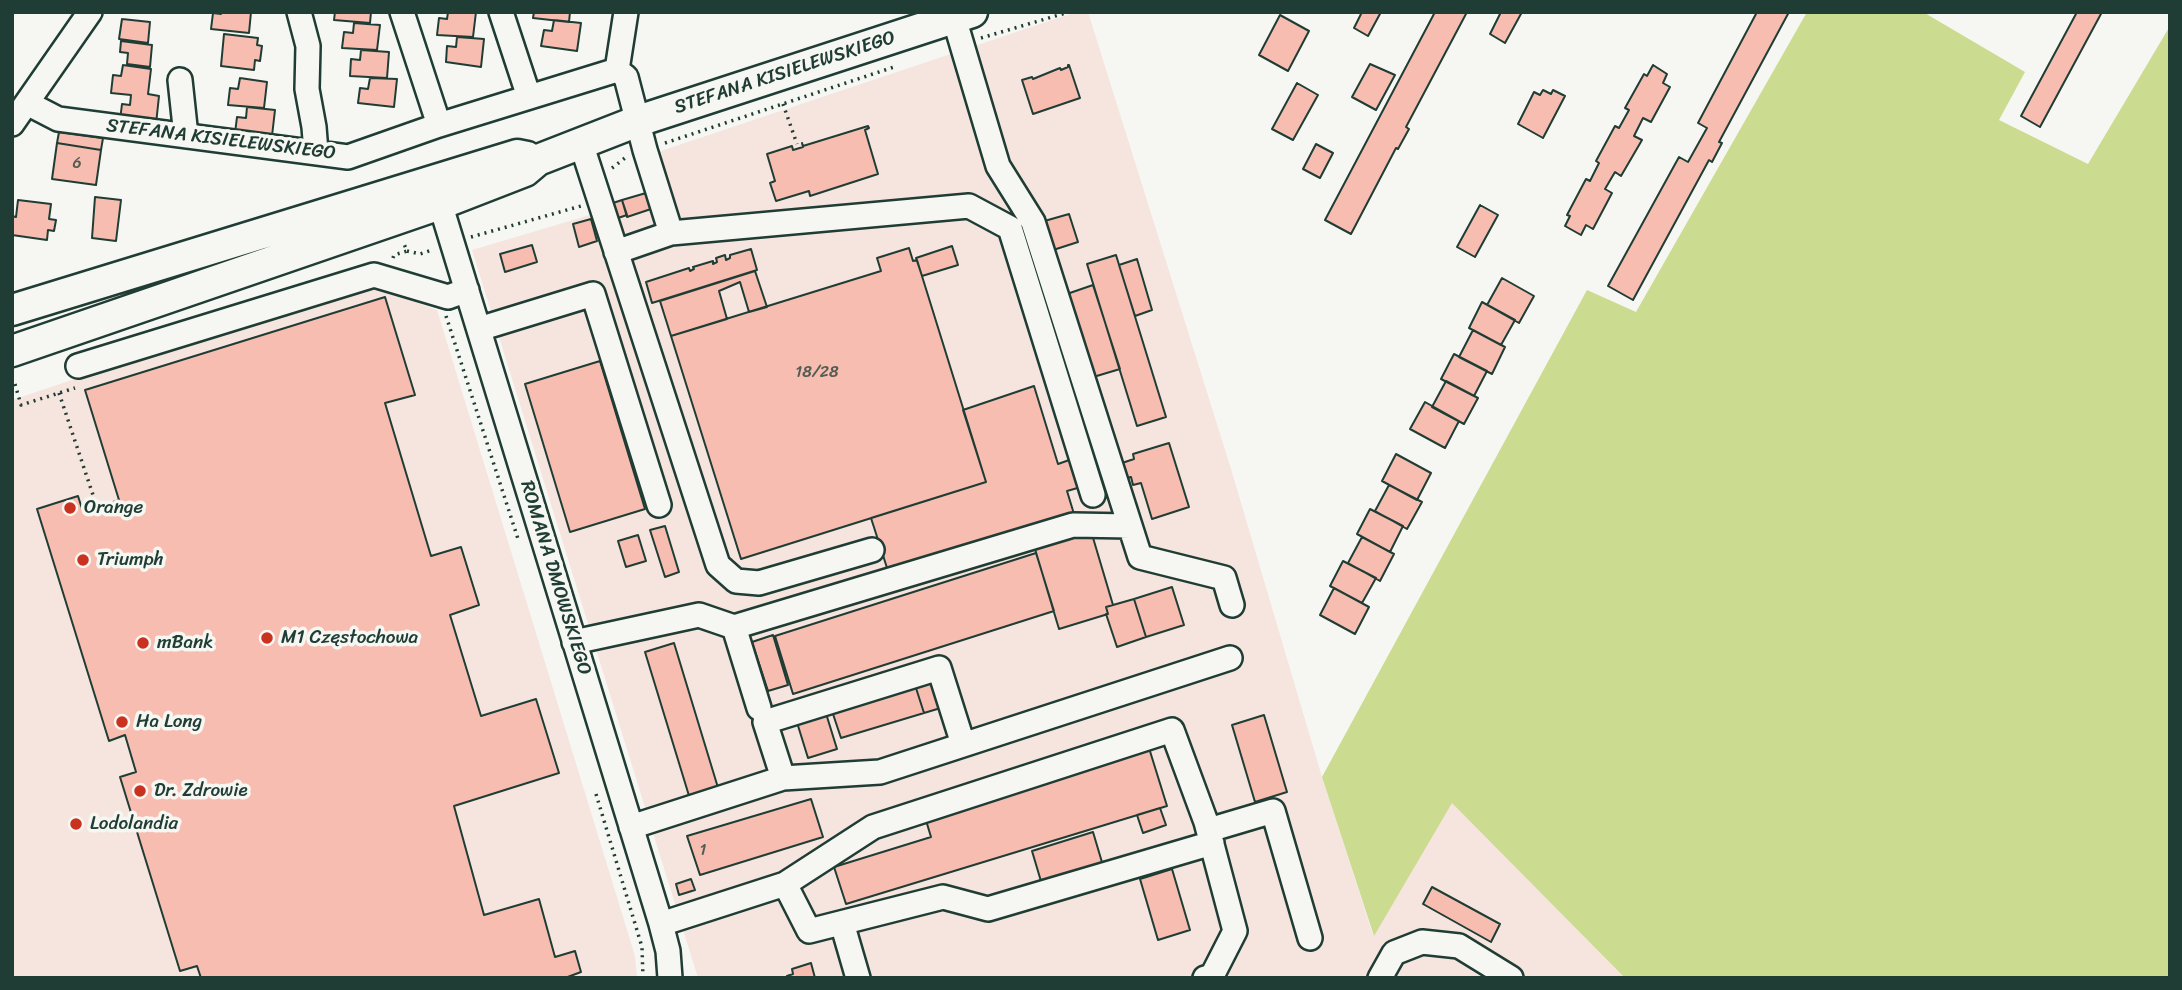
<!DOCTYPE html>
<html>
<head>
<meta charset="utf-8">
<style>
  body { margin:0 }
  #map { position:relative; width:2182px; height:990px; overflow:hidden; background:#f6f6f2; font-family:Sriracha,sans-serif }
  canvas { display:block }
  .frame { position:absolute; inset:0; border:14px solid #1f3d34; pointer-events:none }
</style>
</head>
<body>
<div id="map">
<canvas width="2182" height="990"></canvas>
<div class="frame"></div>
</div>
<script>
const c = document.querySelector('canvas').getContext('2d');
c.lineJoin = 'round';
function fillPath(path, color) {
  c.fillStyle = color;
  c.fill(path, 'evenodd');
}
function poly(rows) {
  const path = new Path2D();
  for (const r of rows) {
    path.moveTo(r[0], r[1]);
    for (let i = 2; i < r.length; i += 2) path.lineTo(r[i], r[i + 1]);
  }
  return path;
}
function trace(path, color, width, dash) {
  c.strokeStyle = color;
  c.lineWidth = width;
  c.lineCap = dash ? 'butt' : 'round';
  c.setLineDash(dash || []);
  c.stroke(path);
}
function label(font, color, halo, rows, align = 'center') {
  c.font = font + ' Sriracha,sans-serif';
  c.lineWidth = 7;
  c.setLineDash([]);
  c.textBaseline = 'middle';
  c.strokeStyle = halo;
  c.fillStyle = color;
  for (const [text, x, y, turn = 0] of rows) {
    c.save();
    c.translate(x, y);
    c.rotate((+turn || 0) * Math.PI / 180);
    c.textAlign = isNaN(turn) ? turn : align;
    if (halo) c.strokeText(text, 0, 0);
    c.fillText(text, 0, 0);
    c.restore();
  }
}
fillPath(poly([
  [1076,12,1088,12,1231,469,1322,777,1373,935,1452,802,1625,978,698,978,472,250,664,193,652,154],
  [363,283,437,310,635,956,637,978,12,978,12,400]
]), '#f6e5de');
fillPath(poly([
  [1807,12,1923,12,2025,72,1999,120,2088,164,2170,26,2170,978,1625,978,1452,803,1374,936,1322,777,1587,290,1636,312]
]), '#cbdb8f');
const building = poly([
  [221,12,251,12,249,33,211,29,213,13,221,14,221,12],
  [335,12,371,12,370,23,334,20,335,12],
  [448,12,476,12,473,37,437,35,439,18,447,19,448,12],
  [534,12,570,12,569,22,533,18,534,12],
  [1362,12,1381,12,1368,36,1354,28,1362,12],
  [1435,12,1467,12,1406,127,1409,129,1398,149,1396,148,1351,234,1325,220,1435,12],
  [1501,12,1522,12,1505,43,1490,34,1501,12],
  [1757,12,1789,12,1719,142,1722,143,1712,162,1709,160,1633,300,1608,286,1679,157,1688,162,1707,128,1698,123,1757,12],
  [2077,12,2102,12,2040,127,2021,116,2077,12],
  [1280,15,1309,31,1288,71,1259,55,1280,15],
  [122,19,150,22,148,43,119,39,122,19],
  [554,20,581,23,577,51,541,46,544,30,552,31,554,20],
  [354,23,380,25,377,50,342,48,344,32,353,33,354,23],
  [224,34,258,38,257,45,262,46,260,61,255,60,254,70,221,66,224,34],
  [457,37,484,39,481,67,446,62,447,46,456,47,457,37],
  [121,41,152,45,150,67,127,64,128,53,120,52,121,41],
  [361,50,389,52,387,78,350,76,351,59,360,60,361,50],
  [1370,64,1395,75,1376,110,1352,97,1370,64],
  [123,65,151,69,148,94,159,96,156,124,120,120,122,104,130,105,131,95,111,93,113,75,121,76,123,65],
  [1068,65,1069,65,1080,98,1033,114,1022,80,1032,77,1033,79,1060,68,1061,70,1068,67,1068,65],
  [1653,65,1667,74,1663,83,1670,87,1651,122,1643,118,1634,136,1642,140,1621,176,1615,172,1605,189,1612,193,1593,229,1586,225,1581,235,1565,226,1570,216,1567,215,1586,179,1590,181,1599,163,1596,161,1615,126,1619,128,1629,110,1625,108,1644,74,1647,76,1653,65],
  [240,78,267,82,264,108,228,105,230,88,238,89,240,78],
  [370,78,397,79,394,107,358,103,360,88,368,89,370,78],
  [1297,83,1318,95,1293,140,1272,129,1297,83],
  [1543,90,1551,94,1553,90,1565,96,1543,138,1518,124,1534,92,1540,95,1543,90],
  [247,107,275,110,272,136,235,133,237,117,246,118,247,107],
  [868,126,869,128,865,130,878,174,810,196,809,191,776,201,770,183,775,181,767,154,792,146,793,150,803,147,802,143,803,146,868,126],
  [59,132,103,138,101,150,57,143,59,132],
  [57,143,101,150,96,185,52,179,57,143],
  [1316,144,1333,153,1320,178,1303,169,1316,144],
  [646,193,651,209,627,217,622,200,646,193],
  [95,197,121,200,116,241,92,238,95,197],
  [18,200,51,204,49,219,56,220,54,231,48,230,47,240,12,235,12,216,16,217,18,200],
  [622,200,627,215,615,219,610,204,622,200],
  [1480,205,1498,215,1475,257,1457,247,1480,205],
  [1069,214,1078,242,1050,251,1041,222,1069,214],
  [591,219,597,241,579,247,573,224,591,219],
  [532,245,537,262,505,272,500,254,532,245],
  [952,246,958,265,922,276,916,258,952,246],
  [909,248,913,261,917,260,986,482,741,559,671,336,881,271,877,258,909,248],
  [751,249,757,270,652,303,646,282,689,268,690,271,694,269,693,267,713,261,713,264,717,262,716,258,725,255,726,260,730,258,730,255,751,249],
  [1116,255,1166,417,1137,426,1087,264,1116,255],
  [1137,259,1152,310,1135,316,1119,265,1137,259],
  [755,271,767,307,749,312,740,282,719,291,727,319,671,336,660,301,755,271],
  [1502,278,1534,296,1519,323,1487,305,1502,278],
  [1093,285,1120,369,1090,378,1064,295,1093,285],
  [385,297,415,395,385,403,431,556,461,547,479,605,450,615,481,716,536,699,559,773,454,806,484,915,539,899,555,957,575,951,581,972,565,978,201,978,197,966,180,971,120,777,136,772,125,735,109,741,37,509,78,496,83,512,119,500,85,390,385,297],
  [1482,302,1515,320,1501,345,1469,328,1482,302],
  [1473,330,1505,347,1492,374,1459,357,1473,330],
  [1454,354,1487,371,1474,396,1441,379,1454,354],
  [600,361,645,509,570,532,525,384,600,361],
  [1446,381,1478,398,1464,424,1432,407,1446,381],
  [1034,386,1058,464,1072,459,1081,487,1067,491,1074,514,888,571,871,518,986,482,963,410,1034,386],
  [1425,402,1459,421,1445,448,1410,429,1425,402],
  [1169,443,1189,507,1152,519,1141,483,1133,485,1131,477,1127,478,1122,463,1134,459,1133,454,1169,443],
  [1396,454,1431,473,1417,500,1382,481,1396,454],
  [1389,485,1422,502,1407,529,1375,511,1389,485],
  [1370,509,1403,526,1390,552,1357,534,1370,509],
  [665,526,679,572,665,577,650,530,665,526],
  [1091,531,1113,605,1106,607,1108,614,1059,629,1035,549,1091,531],
  [638,535,646,561,626,567,618,541,638,535],
  [1362,537,1394,554,1380,581,1348,563,1362,537],
  [1036,553,1054,611,793,694,775,636,1036,553],
  [1343,561,1376,578,1362,603,1330,586,1343,561],
  [1172,587,1184,625,1146,637,1134,599,1172,587],
  [1334,588,1369,607,1355,634,1320,615,1334,588],
  [1134,599,1146,637,1117,647,1106,614,1108,614,1106,607,1134,599],
  [773,635,788,685,768,691,752,642,773,635],
  [674,643,719,791,690,799,645,652,674,643],
  [935,678,944,707,924,713,915,685,935,678],
  [915,685,924,713,841,738,832,711,915,685],
  [824,707,837,749,808,758,795,716,824,707],
  [1264,715,1287,792,1255,802,1232,725,1264,715],
  [1149,748,1167,806,846,904,834,867,931,837,925,817,1149,748],
  [811,799,823,837,700,875,687,836,811,799],
  [1160,808,1166,825,1143,833,1137,815,1160,808],
  [1093,832,1104,869,1043,888,1032,851,1093,832],
  [1172,869,1190,930,1158,940,1140,879,1172,869],
  [691,879,695,890,679,895,676,884,691,879],
  [1432,887,1500,924,1491,942,1423,904,1432,887],
  [811,963,815,978,788,978,787,976,793,974,792,969,811,963]
]);
fillPath(building, '#f7bdb0');
trace(building, '#1f3d34', 2);
const minor = poly([
  [299,12,308,46,307,89,314,127,316,152],
  [402,12,439,125],
  [501,12,529,97],
  [954,18,998,166,1033,222,1140,557,1224,578,1232,605],
  [617,70,626,12],
  [180,80,186,136],
  [27,103,58,119,348,157,439,125,617,70,626,77,645,150,671,233],
  [12,124,90,12],
  [581,143,718,565,736,581,759,583,872,550],
  [436,190,661,924,668,951,670,978],
  [616,252,671,233,969,206,1010,228,1093,495],
  [479,329,593,294,659,505],
  [78,366,374,275,448,297,467,290],
  [734,627,759,708],
  [574,642,699,615,734,627,1073,525,1130,526],
  [783,778,765,722,939,668,963,744],
  [631,827,783,778,880,772,1230,658],
  [1209,830,1273,811,1310,938],
  [785,884,809,931,943,897,988,909,1212,843],
  [842,923,858,978],
  [661,924,785,884,873,827,1172,730,1206,822,1235,931,1212,976,1205,978],
  [1380,978,1394,953,1422,942,1459,946,1511,978]
]);
const major = poly([
  [12,310,517,155,527,157],
  [12,351,440,204,525,171,538,160,638,121,972,12]
]);
trace(minor, '#1f3d34', 28);
trace(major, '#1f3d34', 35);
trace(poly([
  [981,38,1069,12],
  [783,104,797,144],
  [665,143,897,66],
  [612,168,625,158],
  [471,237,581,206],
  [407,251,420,254,432,250],
  [393,258,394,255,407,251,404,244],
  [446,316,519,542],
  [15,384,21,405,75,388],
  [59,393,97,507],
  [596,794,642,947,643,978]
]), '#1f3d34', 3.5, [2, 5]);
trace(minor, '#f6f6f2', 23);
trace(major, '#f6f6f2', 30);
for (const [x, y, r, color] of [
  [70,508,7,"#c8321e"],
  [83,560,7,"#c8321e"],
  [267,638,7,"#c8321e"],
  [143,643,7,"#c8321e"],
  [122,722,7,"#c8321e"],
  [140,791,7,"#c8321e"],
  [76,824,7,"#c8321e"]
]) {
  const dot = new Path2D();
  dot.arc(x, y, r, 0, 2 * Math.PI);
  c.fillStyle = color;
  c.fill(dot);
  trace(dot, '#f6f6f2', 2.5);
}
label('16px', '#555d53', null, [
  ["6",77,164],
  ["18/28",817,373],
  ["1",703,851]
]);
label('19px', '#1f3d34', '#f6f6f2', [
  ["STEFANA KISIELEWSKIEGO",785,73,-18],
  ["STEFANA KISIELEWSKIEGO",221,140,7],
  ["ROMANA DMOWSKIEGO",555,578,73]
]);
label('19px', '#1f3d34', '#f6f6f2', [
  ["Orange",84,508],
  ["Triumph",97,560],
  ["M1 Częstochowa",281,638],
  ["mBank",157,643],
  ["Ha Long",136,722],
  ["Dr. Zdrowie",154,791],
  ["Lodolandia",90,824]
], 'left');
</script>
</body>
</html>
